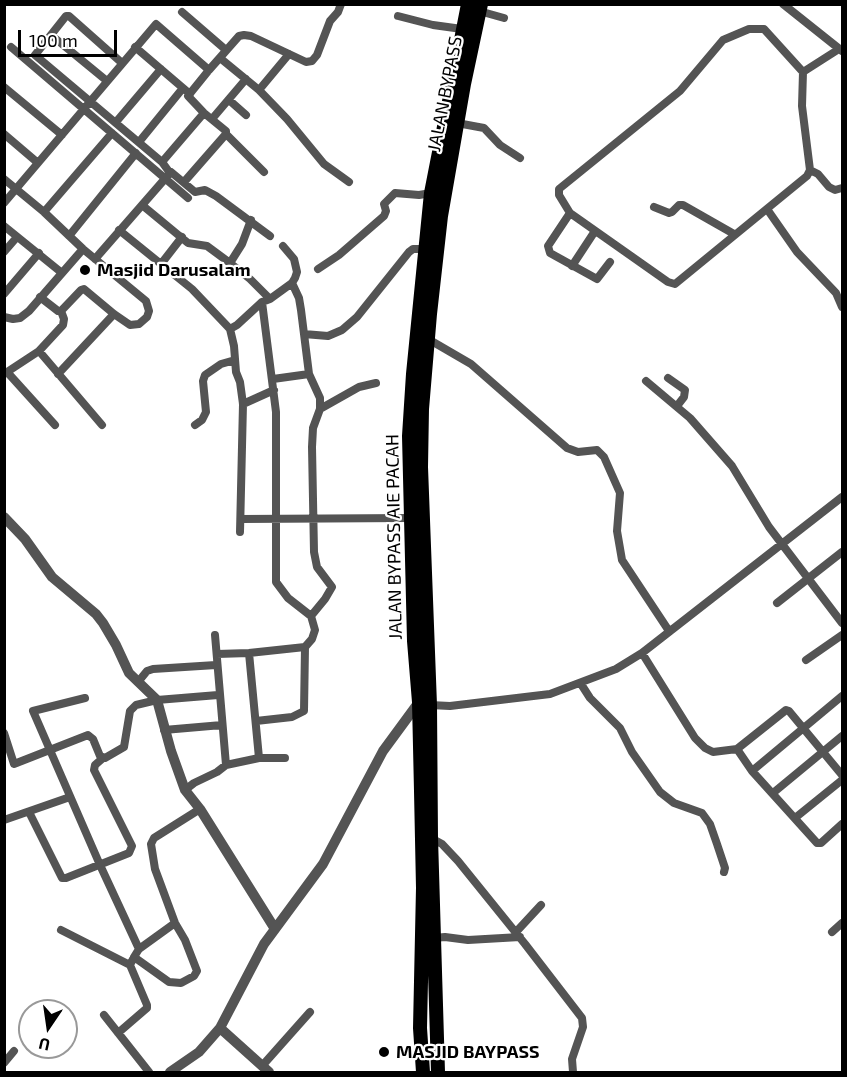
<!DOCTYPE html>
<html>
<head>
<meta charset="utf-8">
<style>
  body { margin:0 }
  #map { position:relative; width:847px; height:1077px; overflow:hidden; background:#fff; font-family:"Exo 2",sans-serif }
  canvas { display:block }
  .frame { position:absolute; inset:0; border:6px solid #000; pointer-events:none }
  .north { position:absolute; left:18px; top:999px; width:60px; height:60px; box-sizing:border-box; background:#fff; border:2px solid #999; border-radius:50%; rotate:193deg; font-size:16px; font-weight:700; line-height:24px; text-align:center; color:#000 }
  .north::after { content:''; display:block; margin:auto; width:21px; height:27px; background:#000; clip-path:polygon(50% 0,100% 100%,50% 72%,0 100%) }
  .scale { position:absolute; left:18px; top:30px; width:99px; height:27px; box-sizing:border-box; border:3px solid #000; border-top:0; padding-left:8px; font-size:18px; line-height:21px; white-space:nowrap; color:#000; -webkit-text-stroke:4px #fff; paint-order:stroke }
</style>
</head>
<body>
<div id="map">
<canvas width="847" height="1077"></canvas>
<div class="frame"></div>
<div class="north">U</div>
<div class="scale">100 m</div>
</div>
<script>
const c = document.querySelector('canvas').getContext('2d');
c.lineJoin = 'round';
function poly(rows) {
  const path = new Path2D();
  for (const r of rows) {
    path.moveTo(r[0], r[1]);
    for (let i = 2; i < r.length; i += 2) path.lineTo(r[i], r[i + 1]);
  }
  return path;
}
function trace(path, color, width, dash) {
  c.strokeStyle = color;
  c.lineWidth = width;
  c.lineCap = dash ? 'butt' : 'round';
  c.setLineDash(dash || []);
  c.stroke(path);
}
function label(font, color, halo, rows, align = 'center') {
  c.font = font + ' "Exo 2",sans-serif';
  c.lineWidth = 4.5;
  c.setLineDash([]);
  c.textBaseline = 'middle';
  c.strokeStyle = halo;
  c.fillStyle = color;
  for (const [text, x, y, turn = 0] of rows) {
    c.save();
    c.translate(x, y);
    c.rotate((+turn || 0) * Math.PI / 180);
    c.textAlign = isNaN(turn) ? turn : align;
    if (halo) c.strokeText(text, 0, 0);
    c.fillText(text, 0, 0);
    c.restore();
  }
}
trace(poly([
  [783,4,842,51],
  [479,11,504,18],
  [182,12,226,50],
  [398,16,433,25,462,29],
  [51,35,107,81],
  [11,47,188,198],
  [135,47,190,94],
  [220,58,259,90,287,119,324,164,349,182],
  [122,63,69,16,66,16,35,55,162,162],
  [803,72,839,49],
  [4,87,62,135],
  [259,90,289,54],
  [229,100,246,115],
  [212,119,246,79],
  [116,122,161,69],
  [457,123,484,128,500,145,520,158],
  [4,134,38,163],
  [226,134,264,172],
  [139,142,183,88],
  [810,170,802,106,803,72,764,29,749,29,723,40,680,91,559,189,559,195,570,213,668,282,675,284,807,176,810,170,818,174,829,187,835,190,842,188],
  [171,172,195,192,205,190,216,196,270,236],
  [4,179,44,212,83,249,146,301,149,311,147,317,139,324,130,325,114,314,84,289,81,290,61,311,58,311,40,297],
  [184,182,226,134,226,131,204,113,188,96,209,70],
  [4,203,156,24,209,70,239,36,244,35,251,36,306,62,312,61,317,55,330,21,338,12,341,4],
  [142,205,188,243,207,246,230,263,250,279,270,299],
  [654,207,669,213,672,212,679,205,683,205,734,234],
  [767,209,797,252,836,293,842,307],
  [44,212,112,133],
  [570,213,548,246,550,253,597,279,610,262],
  [4,226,62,273],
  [119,230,161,264,182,237],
  [69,236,136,153],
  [4,252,17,237],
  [95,259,170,173,162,162,204,113],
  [230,263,242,244,251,220],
  [161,264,192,289,230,329,237,325,262,302,270,299,292,283,295,278,297,272,294,259,283,246],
  [572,266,595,231],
  [318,269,339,255,384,216,386,211,384,204,395,193,419,195,431,193],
  [292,283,299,298,301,310,309,374,320,398,320,409,313,428,312,447,314,552,317,567,332,587,325,599,311,616],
  [4,294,39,253],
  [4,317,13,319,20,318,29,311,83,249],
  [230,329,234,346,236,372,240,382,243,404,240,532],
  [304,334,328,336,342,330,357,317,409,252,413,249,424,249],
  [428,339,471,364,567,448,578,452,597,450,604,457,620,493,617,531,622,560,669,631],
  [39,351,102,425],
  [8,373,55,425],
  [4,374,39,351,63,325,64,319,61,311],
  [58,374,114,314],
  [668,378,685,390,684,397,677,406],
  [273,379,309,374],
  [646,381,690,418,732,466,769,527,842,623],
  [243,404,274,390],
  [320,409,359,387,376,383],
  [195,425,202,420,206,412,203,381,205,375,221,364,235,360],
  [241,519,410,518],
  [777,603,842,552],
  [215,635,226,765],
  [642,653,695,738,705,748,713,752,737,749,752,771,817,843,821,843,842,824],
  [217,654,249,653,305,647,312,639,315,630,311,616,288,598,276,582,276,412,262,302],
  [806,660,842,635],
  [138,682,147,671,153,669,216,665],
  [581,684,590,698,620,728,632,752,660,792,674,803,702,813,710,824,717,844,725,868,724,872],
  [85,698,33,711,100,865,139,949],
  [430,705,450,706,550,694,616,669,642,653,842,497],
  [256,721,292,717,304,711,305,647],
  [164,730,222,725],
  [4,733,14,764,88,735,93,739,100,756,105,758,124,747,130,711,136,705,157,700,218,695],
  [737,749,786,710,789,711,842,775],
  [259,758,285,758],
  [752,771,842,696],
  [185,790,194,783,217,772,226,765,259,758,249,653],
  [773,793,842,736],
  [29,812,62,878,66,878,129,853,132,846,94,770,95,765,103,758],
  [795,818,842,780],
  [4,820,70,797],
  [431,838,442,844,458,861,525,944,582,1018,583,1027,572,1059,573,1072],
  [61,930,130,965],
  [516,932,541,905],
  [832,932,842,923],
  [434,938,445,937,468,940,520,937],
  [134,957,169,982,181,983,194,976,197,971,185,940,175,923,155,869,151,844,154,838,200,809],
  [104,1015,149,1072],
  [118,1033,147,1008,147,1005,130,965,134,957,139,949,175,923],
  [4,1063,14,1051],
  [262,1066,310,1012]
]), '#545454', 8);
trace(poly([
  [4,517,25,539,52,577,96,614,103,623,116,645,129,673,157,700,171,751,185,790,200,809,275,929],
  [220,1028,269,1072],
  [170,1072,199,1052,220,1028,264,944,323,864,383,751,419,702]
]), '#545454', 10);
trace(poly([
  [423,1072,420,1028,423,888,421,791,419,702,414,641,409,436,413,374,431,193,468,4],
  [438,1072,431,838,430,705,421,467,422,409,430,314,441,216,464,84,481,4]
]), '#000', 14);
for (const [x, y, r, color] of [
  [85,270,6,"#000"],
  [384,1052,6,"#000"]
]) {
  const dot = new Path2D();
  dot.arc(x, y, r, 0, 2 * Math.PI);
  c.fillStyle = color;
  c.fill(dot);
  trace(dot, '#fff', 2);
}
label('18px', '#000', '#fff', [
  ["JALAN BYPASS",445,94,-79],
  ["JALAN BYPASS AIE PACAH",394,537,-91]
]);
label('bold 18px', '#000', '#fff', [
  ["Masjid Darusalam",97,270],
  ["MASJID BAYPASS",396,1052]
], 'left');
</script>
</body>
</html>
